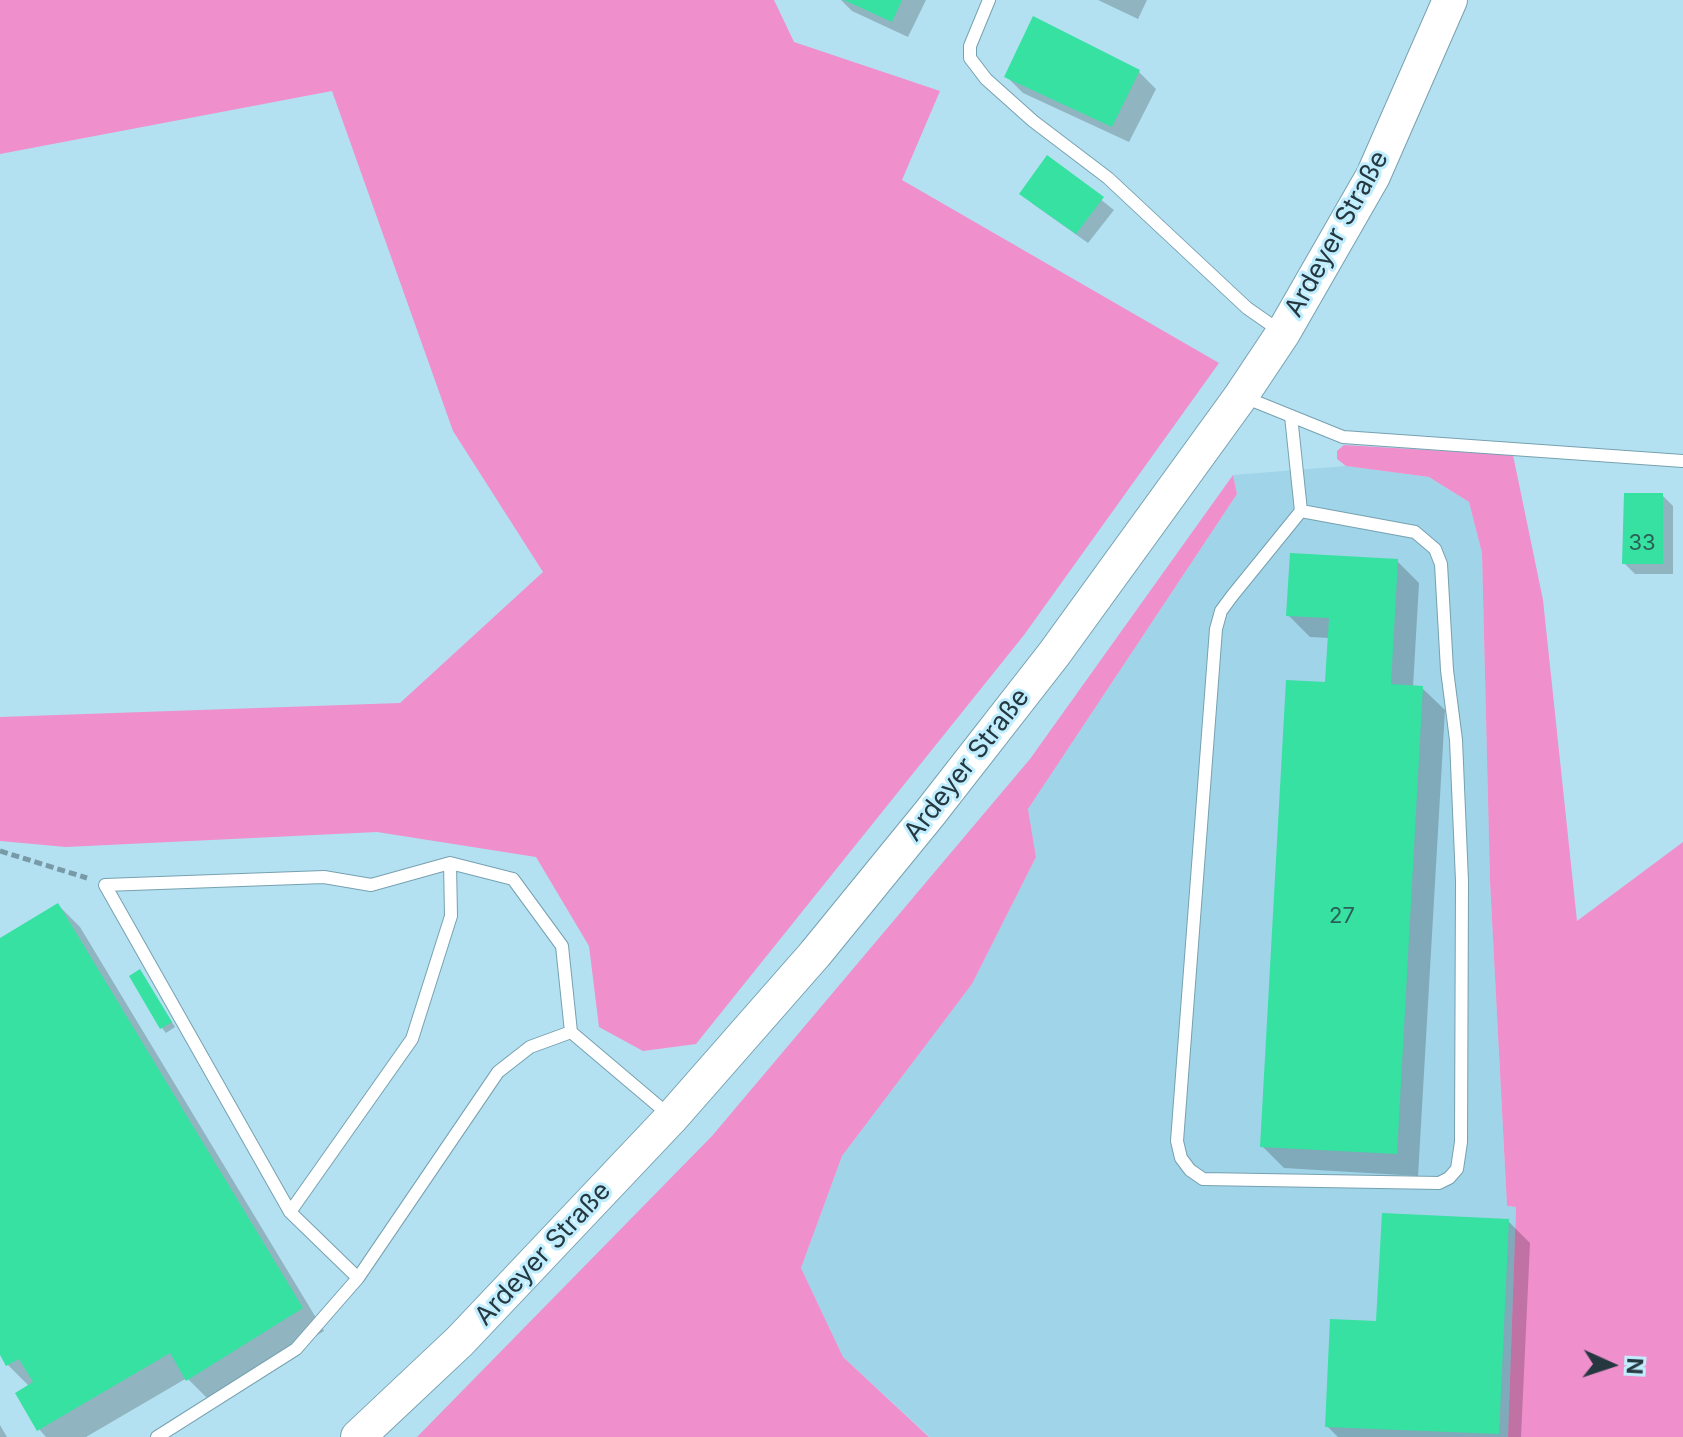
<!DOCTYPE html>
<html>
<head>
<meta charset="utf-8">
<style>
  body { margin:0 }
  #map { position:relative; width:1683px; height:1437px; overflow:hidden; background:#b4e1f1; font-family:Inter,sans-serif }
  canvas { display:block }
  .north { position:absolute; left:1571px; top:1325px; width:80px; height:80px; -webkit-text-stroke:6px #c1eeff; paint-order:stroke; rotate:93deg; font-size:22px; font-weight:700; line-height:32px; text-align:center; color:#26383f }
  .north::after { content:''; display:block; margin:auto; width:28px; height:36px; background:#26383f; clip-path:polygon(50% 0,100% 100%,50% 72%,0 100%) }
</style>
</head>
<body>
<div id="map">
<canvas width="1683" height="1437"></canvas>
<div class="north">N</div>
</div>
<script>
const c = document.querySelector('canvas').getContext('2d');
c.lineJoin = 'round';
function fillPath(path, color) {
  c.fillStyle = color;
  c.fill(path, 'evenodd');
}
function poly(rows) {
  const path = new Path2D();
  for (const r of rows) {
    path.moveTo(r[0], r[1]);
    for (let i = 2; i < r.length; i += 2) path.lineTo(r[i], r[i + 1]);
  }
  return path;
}
function trace(path, color, width, dash) {
  c.strokeStyle = color;
  c.lineWidth = width;
  c.lineCap = dash ? 'butt' : 'round';
  c.setLineDash(dash || []);
  c.stroke(path);
}
function label(font, color, halo, rows, align = 'center') {
  c.font = font + ' Inter,sans-serif';
  c.lineWidth = 6;
  c.setLineDash([]);
  c.textBaseline = 'middle';
  c.strokeStyle = halo;
  c.fillStyle = color;
  for (const [text, x, y, turn = 0] of rows) {
    c.save();
    c.translate(x, y);
    c.rotate((+turn || 0) * Math.PI / 180);
    c.textAlign = isNaN(turn) ? turn : align;
    if (halo) c.strokeText(text, 0, 0);
    c.fillText(text, 0, 0);
    c.restore();
  }
}
fillPath(poly([
  [1346,466,1429,477,1469,502,1482,553,1490,881,1507,1206,1516,1207,1508,1437,930,1437,843,1357,801,1268,842,1156,972,984,1036,857,1028,809,1237,494,1233,475]
]), '#a0d4e8');
fillPath(poly([
  [0,0,774,0,794,42,940,91,902,180,1219,363,1024,635,696,1044,643,1051,599,1027,589,946,536,857,377,832,66,847,0,841,0,717,400,703,543,572,453,431,332,91,0,154],
  [1344,445,1513,455,1543,600,1577,921,1683,842,1683,1437,1508,1437,1516,1207,1507,1206,1490,881,1482,553,1469,502,1429,477,1346,466,1337,459,1337,451],
  [1233,475,1237,494,1028,809,1036,857,972,984,842,1156,801,1268,843,1357,929,1437,417,1437,712,1136,1030,759]
]), '#ef8fcc');
fillPath(poly([
  [841,0,926,0,908,37,852,11],
  [1098,0,1147,0,1138,19],
  [1139,72,1156,89,1129,142,1023,93,1006,76],
  [1048,158,1114,210,1088,243,1033,204,1022,193],
  [1662,495,1673,506,1673,574,1635,574,1624,563],
  [1397,561,1419,583,1413,687,1422,688,1445,710,1418,1176,1284,1168,1262,1146,1327,684,1330,638,1310,637,1288,615],
  [58,905,80,927,324,1331,210,1401,187,1378,86,1437,46,1437,39,1429,30,1387,8,1365,0,1352,0,940],
  [144,977,175,1027,166,1033,162,1028],
  [1508,1221,1530,1243,1521,1437,1338,1437,1327,1426,1378,1323],
  [0,1425,7,1437,0,1437]
]), '#0003');
fillPath(poly([
  [844,0,902,0,892,22],
  [1033,16,1140,70,1112,127,1004,77],
  [1047,155,1104,197,1076,234,1019,194],
  [1624,493,1663,493,1663,564,1622,564],
  [1290,553,1398,559,1391,684,1423,686,1397,1154,1260,1147,1286,680,1325,682,1329,618,1286,616],
  [58,903,303,1308,186,1381,170,1353,37,1431,15,1393,33,1382,19,1359,6,1366,0,1355,0,938],
  [140,969,172,1022,160,1029,129,976],
  [1382,1213,1509,1219,1499,1434,1325,1427,1330,1319,1376,1321]
]), '#36e1a1');
const service = poly([
  [989,0,970,46,970,58,986,79,1033,121,1108,178,1247,308,1280,331],
  [1244,397,1343,437,1683,461],
  [1291,416,1301,511,1415,532,1435,549,1441,564,1447,670,1456,740,1462,881,1461,1142,1457,1169,1449,1178,1439,1183,1203,1179,1190,1170,1181,1158,1177,1141,1216,629,1221,611,1232,596,1301,511],
  [450,863,513,879,562,946,571,1032],
  [290,1212,412,1039,451,916,450,863,371,885,324,877,105,885,290,1212,358,1278],
  [157,1437,296,1349,358,1278,498,1072,530,1047,571,1032,669,1115]
]);
const secondary = poly([
  [358,1437,460,1341,672,1117,815,954,930,813,1054,654,1241,396,1283,333,1373,176,1450,0]
]);
trace(service, '#76a1b0', 14);
trace(secondary, '#76a1b0', 36);
trace(poly([
  [0,851,87,878]
]), '#789aa6', 5, [8, 4]);
trace(service, '#fff', 12);
trace(secondary, '#fff', 34);
label('22px', '#2a6258', null, [
  ["33",1642,543],
  ["27",1342,916]
]);
label('26px', '#26383f', '#c1eeff', [
  ["Ardeyer Straße",1337,234,-61],
  ["Ardeyer Straße",967,765,-52],
  ["Ardeyer Straße",543,1254,-47]
]);
</script>
</body>
</html>
